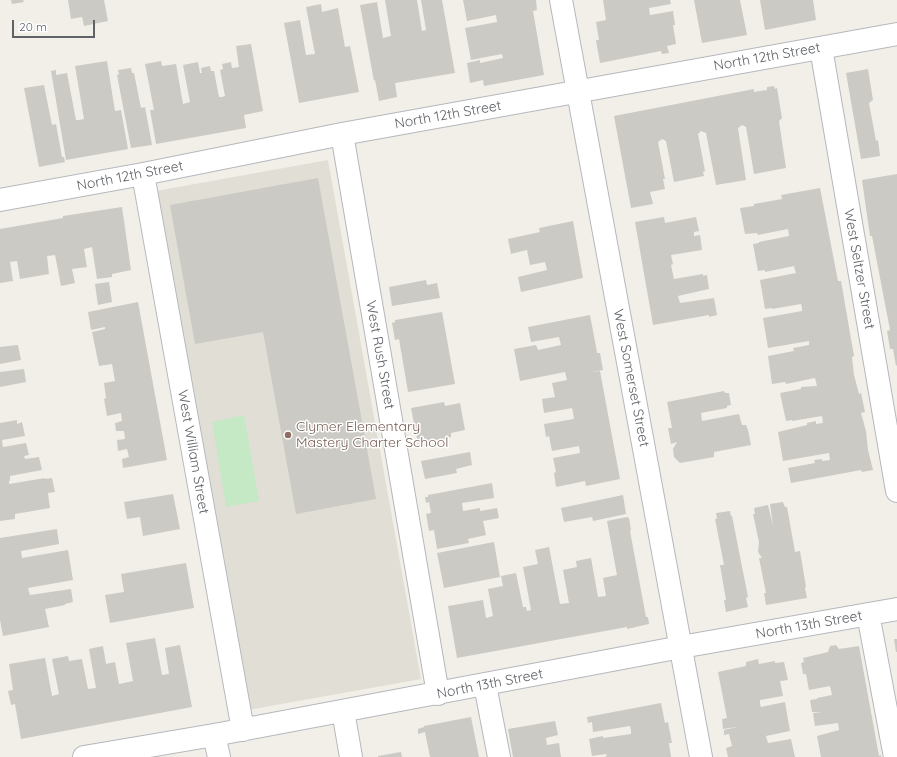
<!DOCTYPE html>
<html>
<head>
<meta charset="utf-8">
<style>
  body { margin:0 }
  #map { position:relative; width:897px; height:757px; overflow:hidden; background:#f1efe8; font-family:Quicksand,sans-serif }
  canvas { display:block }
  .scale { position:absolute; left:12px; top:20px; width:83px; height:18px; box-sizing:border-box; border:2px solid #5f6368; border-top:0; padding-left:5px; font-size:12px; line-height:14px; white-space:nowrap; color:#5f6368; -webkit-text-stroke:3px #fff; paint-order:stroke }
</style>
</head>
<body>
<div id="map">
<canvas width="897" height="757"></canvas>
<div class="scale">20 m</div>
</div>
<script>
const c = document.querySelector('canvas').getContext('2d');
c.lineJoin = 'round';
function fillPath(path, color) {
  c.fillStyle = color;
  c.fill(path, 'evenodd');
}
function poly(rows) {
  const path = new Path2D();
  for (const r of rows) {
    path.moveTo(r[0], r[1]);
    for (let i = 2; i < r.length; i += 2) path.lineTo(r[i], r[i + 1]);
  }
  return path;
}
function trace(path, color, width, dash) {
  c.strokeStyle = color;
  c.lineWidth = width;
  c.lineCap = dash ? 'butt' : 'round';
  c.setLineDash(dash || []);
  c.stroke(path);
}
function label(font, color, halo, rows, align = 'center') {
  c.font = font + ' Quicksand,sans-serif';
  c.lineWidth = 3;
  c.setLineDash([]);
  c.textBaseline = 'middle';
  c.strokeStyle = halo;
  c.fillStyle = color;
  for (const [text, x, y, turn = 0] of rows) {
    c.save();
    c.translate(x, y);
    c.rotate((+turn || 0) * Math.PI / 180);
    c.textAlign = isNaN(turn) ? turn : align;
    if (halo) c.strokeText(text, 0, 0);
    c.fillText(text, 0, 0);
    c.restore();
  }
}
fillPath(poly([
  [328,160,421,679,248,710,156,191]
]), '#e1ded6');
fillPath(poly([
  [244,415,259,501,226,507,212,422]
]), '#c5e8c5');
fillPath(poly([
  [11,0,23,0,24,2,12,4],
  [68,0,104,0,108,21,84,26,82,17,71,19],
  [385,0,417,0,422,31,426,30,421,0,442,0,455,73,395,83,397,97,379,101,375,80,374,81,360,5,377,2,383,38,391,36],
  [463,0,536,0,537,10,533,11,544,75,484,86,483,80,470,83,467,63,480,60,480,63,503,58,502,54,471,60,465,28,497,22,496,15,467,21],
  [603,0,670,0,671,4,649,8,650,15,673,11,675,25,673,25,676,44,667,46,669,53,662,54,661,51,600,63,596,40,599,40,596,22,606,20],
  [694,0,740,0,747,35,702,43],
  [760,0,813,0,816,20,765,30],
  [321,4,322,12,338,8,345,47,350,46,359,92,299,103,284,23,300,20,306,55,315,54,306,7],
  [251,44,263,111,244,115,246,128,156,144,150,110,154,110,145,64,161,61,162,66,176,64,183,104,190,102,183,65,198,62,200,73,202,73,201,68,210,66,211,71,214,71,219,97,222,97,225,96,220,70,223,69,222,64,231,62,232,68,239,67,236,46],
  [107,61,115,111,121,110,128,149,66,160,51,71,56,70,56,75,67,73,76,120,79,120,84,119,75,66],
  [131,68,132,73,134,73,141,108,145,107,152,145,131,148,117,75,119,74,118,70],
  [868,69,873,100,869,103,876,141,878,140,880,156,861,159,846,73],
  [44,85,52,125,56,124,62,157,64,157,65,162,39,167,24,88],
  [774,86,775,89,777,88,782,118,779,121,786,168,754,174,746,127,742,125,738,128,746,180,716,185,706,133,701,131,698,134,705,171,703,172,704,176,674,182,666,141,662,139,658,142,665,179,663,179,665,189,650,192,653,204,631,208,614,116,754,89,754,92,767,90,767,87],
  [897,174,897,365,896,366,893,349,890,349,887,331,890,330,872,236,870,236,862,180],
  [318,178,376,499,296,514,263,332,195,344,170,205],
  [820,188,838,281,841,281,854,356,852,357,854,375,859,394,861,393,865,412,861,413,866,431,868,450,873,470,862,472,861,470,791,483,788,468,815,463,814,460,822,459,822,461,830,460,829,453,783,461,778,432,807,425,807,423,816,421,816,424,823,423,822,416,792,421,792,420,786,421,780,393,801,389,801,387,817,386,815,378,786,384,785,382,772,384,768,356,794,351,793,348,809,345,809,341,768,348,763,318,802,311,802,307,801,304,772,309,772,308,765,309,760,280,796,273,795,270,794,266,765,272,765,270,758,271,753,244,759,243,759,242,789,236,788,229,758,235,757,233,745,234,740,208,754,206,754,204,782,199,781,195],
  [122,207,131,270,112,274,112,277,97,279,92,247,84,249,87,267,72,269,75,283,61,286,55,255,47,256,49,274,20,279,17,261,10,262,13,281,0,283,0,229,63,218,63,216],
  [664,217,665,223,696,217,699,231,694,232,694,236,700,235,702,250,671,255,673,264,671,265,674,279,703,274,703,276,707,275,709,289,678,296,680,303,714,298,717,315,709,317,709,315,653,325,635,222],
  [573,221,583,278,521,292,518,277,547,270,545,262,530,265,527,250,511,254,508,239,540,232,539,228],
  [426,280,427,285,437,283,440,298,392,306,389,287],
  [109,282,112,302,98,305,95,284],
  [138,302,167,460,123,468,122,459,129,457,127,449,118,451,117,440,125,439,124,431,116,431,115,423,122,421,121,413,107,416,104,399,106,398,104,383,115,381,112,364,99,366,92,332,105,329,105,327,91,330,88,312],
  [442,312,455,384,408,392,399,339,395,340,392,323,395,322,395,320],
  [590,315,597,352,597,353,600,353,603,370,587,373,600,371,620,479,586,486,585,481,556,487,554,473,556,472,553,458,580,453,579,446,552,451,549,436,546,437,544,424,574,419,573,413,572,408,544,413,542,399,555,397,552,383,567,380,565,372,520,381,514,349,536,345,538,350,561,345,559,337,531,342,528,327],
  [18,345,21,360,0,364,0,347],
  [24,369,26,382,0,387,0,372],
  [724,391,725,393,729,393,731,405,727,406,727,408,701,413,702,421,739,414,742,425,746,425,748,430,751,445,714,452,714,457,680,463,674,457,673,449,677,442,671,444,668,428,672,428,667,402],
  [444,402,445,406,460,403,465,430,451,433,451,437,418,444,411,408],
  [17,420,17,424,22,422,25,436,2,440,3,447,26,443,29,455,24,456,25,459,39,457,42,470,10,476,10,481,9,481,9,484,45,478,45,479,52,478,55,492,48,493,50,508,15,514,15,519,0,521,0,423],
  [470,452,472,465,456,469,457,473,425,479,421,461],
  [492,483,494,498,462,503,463,511,480,508,480,511,497,508,499,518,483,521,486,535,468,539,469,543,437,549,434,530,429,531,426,514,431,513,429,502,426,503,425,497,428,497,428,495],
  [173,494,180,529,143,536,140,517,127,519,124,502],
  [623,495,626,514,593,521,592,517,564,522,561,508],
  [783,502,785,507,787,507,795,552,800,551,806,587,805,588,807,598,766,605,764,593,766,593,759,558,762,558,758,552,759,542,753,514,755,514,754,508,768,505,773,526,770,504],
  [730,511,731,516,732,516,748,597,746,598,748,607,726,612,724,600,726,600,720,565,724,565,715,519,717,519,716,513],
  [627,517,629,518,631,530,630,531,646,617,648,617,649,624,627,629,627,627,457,658,448,606,483,600,486,618,493,616,488,589,503,586,501,576,516,573,523,607,526,607,527,611,531,610,523,567,538,564,535,550,549,547,560,604,569,603,563,570,577,567,576,561,591,558,598,597,606,596,603,578,617,575,607,521],
  [57,529,59,544,21,551,22,558,68,550,73,580,28,588,30,595,71,589,73,602,65,604,65,605,45,609,49,627,3,636,0,620,0,538],
  [494,542,500,577,444,588,437,553],
  [186,563,194,608,110,623,105,595,124,592,121,574],
  [155,638,162,675,169,674,165,648,180,645,192,707,21,739,15,704,11,705,8,691,13,690,9,664,45,658,52,696,59,694,52,659,68,656,69,661,82,659,88,689,96,688,89,649,103,646,106,664,115,662,119,684,133,681,126,643],
  [894,639,897,639,897,652,896,652],
  [836,645,839,649,859,646,879,756,881,755,881,757,821,757,817,736,839,730,838,723,815,726,813,713,822,712,812,712,810,700,817,699,817,698,832,695,830,686,809,690,806,674,803,674,801,663,804,662,803,658,828,652,830,646],
  [758,659,759,664,775,661,775,663,784,662,788,680,780,681,783,696,760,700,760,704,761,707,785,702,790,731,766,736,768,743,791,739,795,757,728,757,726,748,732,746,729,734,724,735,724,730,737,727,723,729,722,719,727,718,718,672,746,666,746,662],
  [661,703,665,723,668,722,672,743,669,743,671,757,604,757,607,756,606,754,592,756,589,739,603,736,603,738,631,734,631,730,630,726,593,732,592,722,588,723,587,717],
  [471,717,479,757,430,757,425,732,418,734,418,729,424,727,424,726],
  [555,721,558,735,546,738,547,745,559,743,561,757,513,757,508,729],
  [401,752,402,757,378,757,378,756]
]), '#cccac5');
const minor = poly([
  [561,0,701,757],
  [821,48,897,491],
  [342,134,438,694],
  [143,174,243,730],
  [0,200,143,174,342,134,897,34],
  [868,614,895,757],
  [485,685,499,757],
  [343,711,351,757],
  [214,735,219,757],
  [84,757,214,735,681,647,897,609]
]);
trace(minor, '#b5b8bc', 24);
trace(minor, '#fff', 22);
for (const [x, y, r, color] of [
  [288,435,4,"#8d6e63"]
]) {
  const dot = new Path2D();
  dot.arc(x, y, r, 0, 2 * Math.PI);
  c.fillStyle = color;
  c.fill(dot);
  trace(dot, '#fff', 1.5);
}
label('14px', '#5f6368', '#fff', [
  ["North 12th Street",767,57,-10],
  ["North 12th Street",448,115,-10],
  ["North 12th Street",130,176,-11],
  ["West Seltzer Street",859,269,80],
  ["West Rush Street",380,355,80],
  ["West Somerset Street",631,378,79],
  ["West William Street",193,452,80],
  ["North 13th Street",809,625,-10],
  ["North 13th Street",490,684,-11]
]);
label('14px', '#785e54', '#fff', [
  ["Clymer Elementary",296,427],
  ["Mastery Charter School",296,443]
], 'left');
</script>
</body>
</html>
